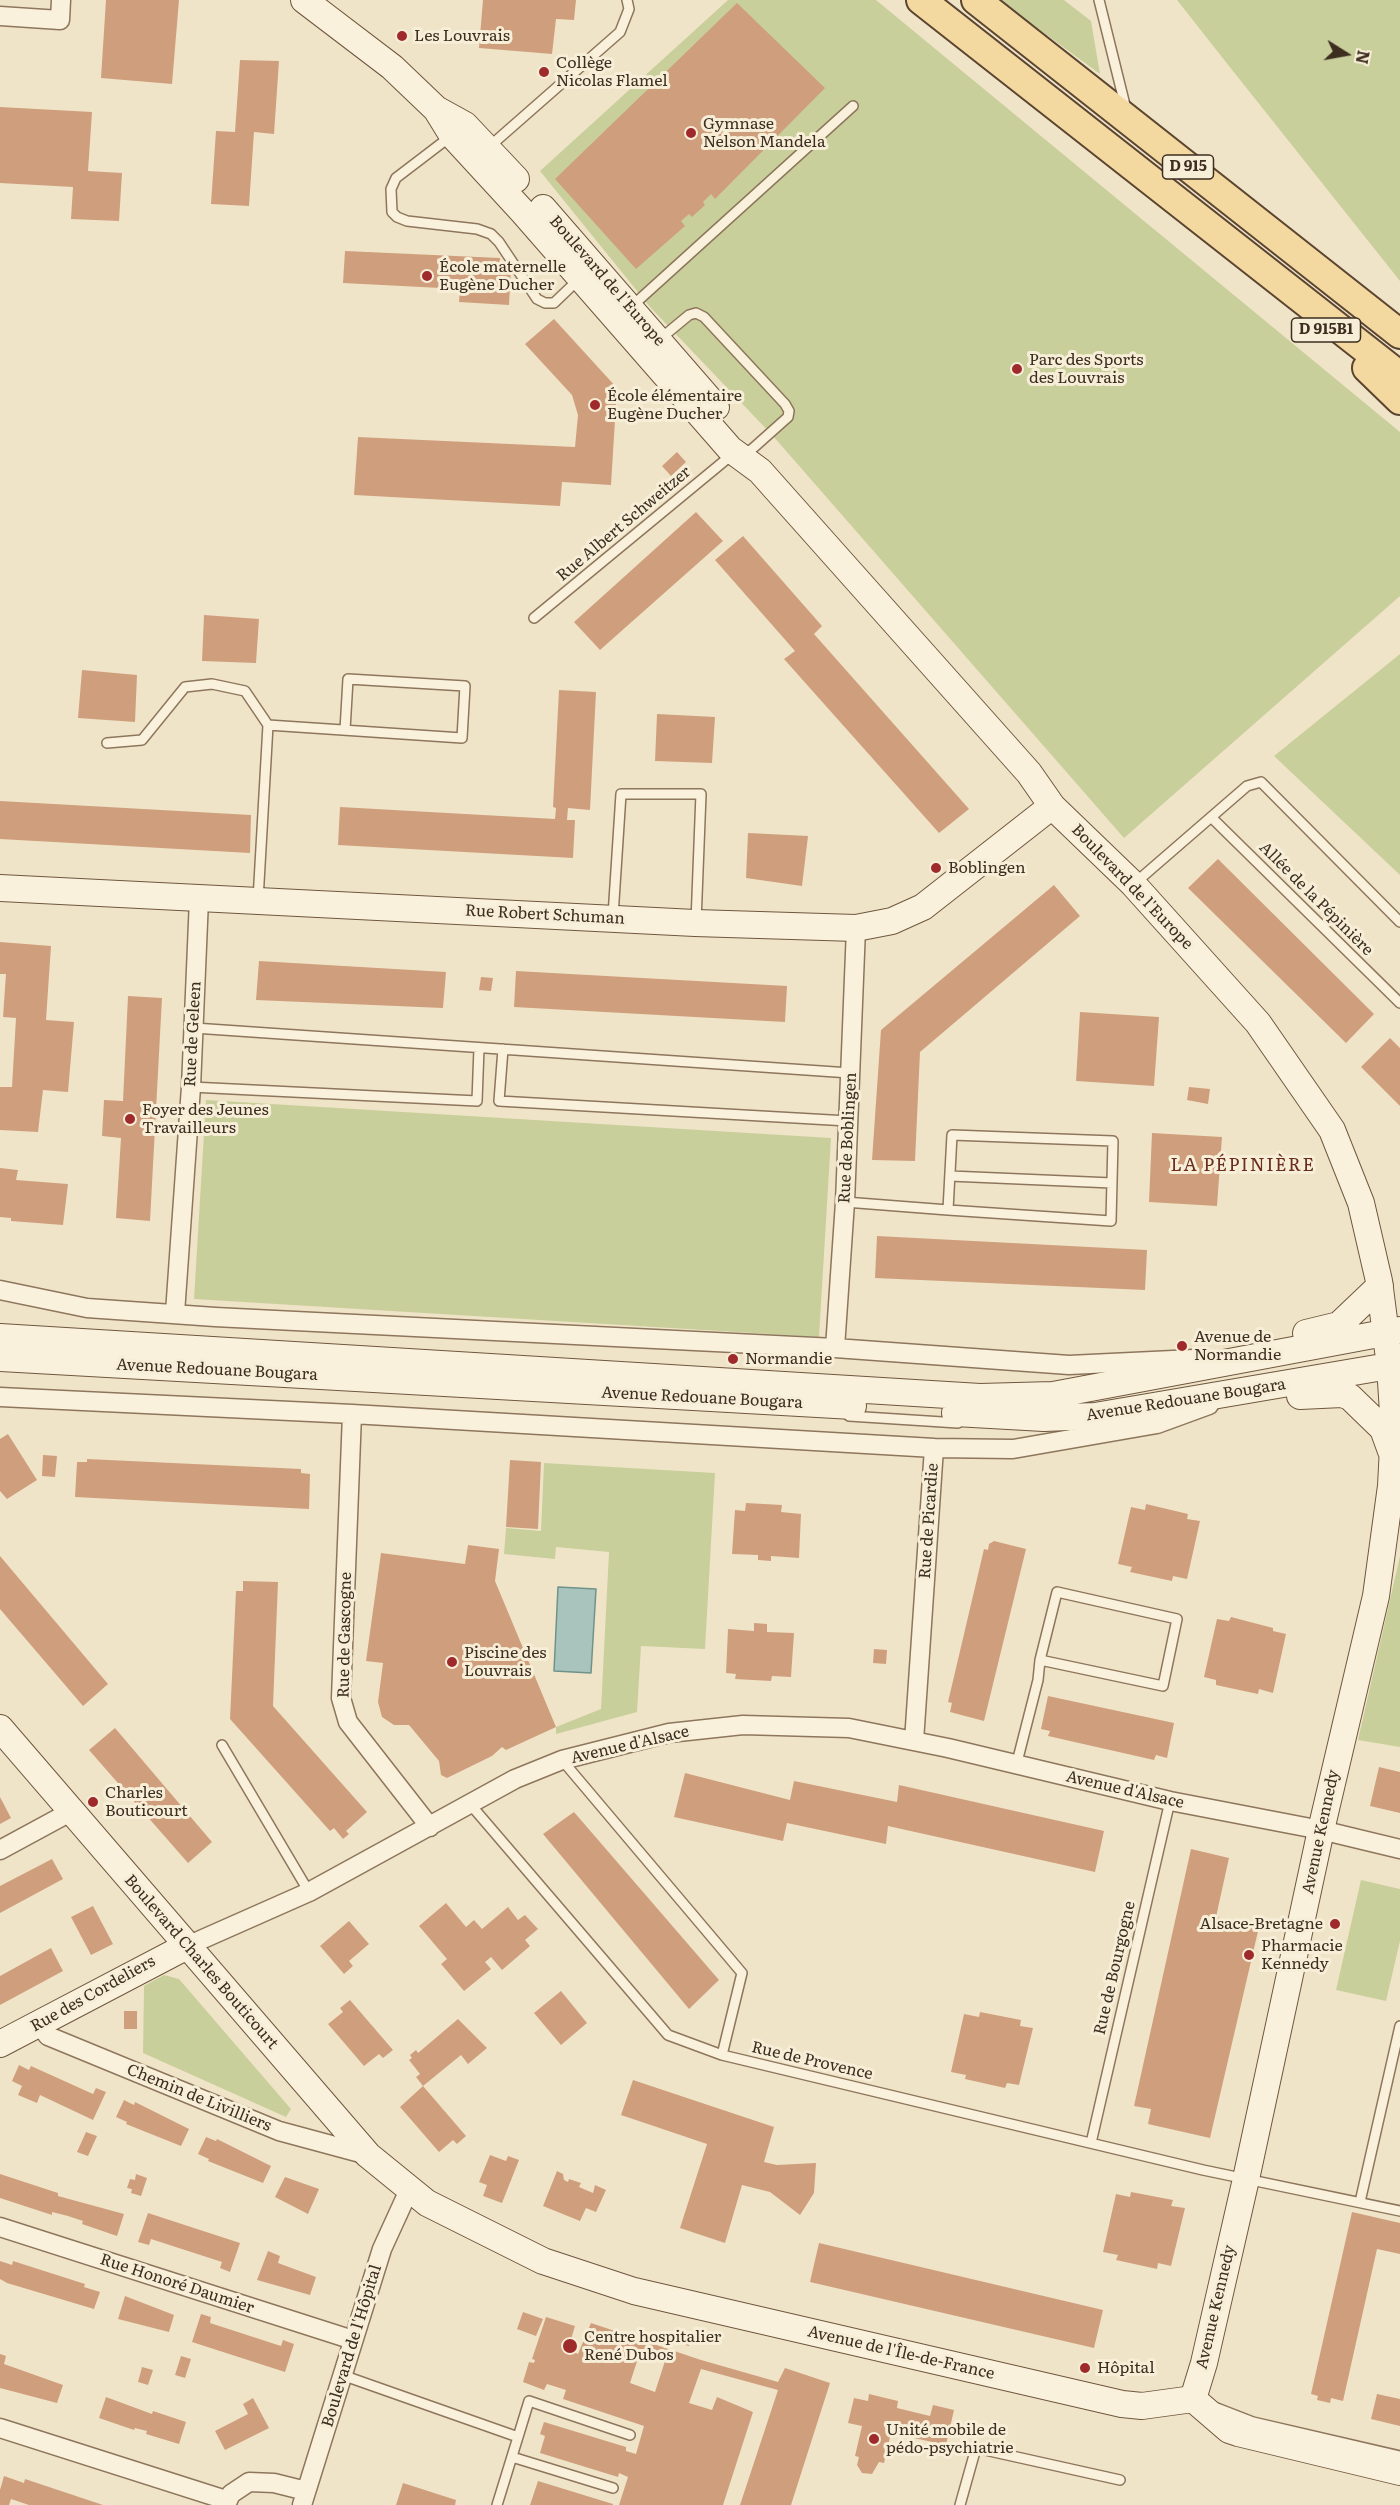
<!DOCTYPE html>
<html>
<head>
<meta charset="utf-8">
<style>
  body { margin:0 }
  #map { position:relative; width:1400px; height:2505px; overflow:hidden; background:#f0e4c8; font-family:Literata,serif }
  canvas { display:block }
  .north { position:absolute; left:1316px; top:24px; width:60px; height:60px; -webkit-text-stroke:4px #f7eed8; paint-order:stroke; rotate:101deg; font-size:16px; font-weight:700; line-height:24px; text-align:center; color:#3d2e20 }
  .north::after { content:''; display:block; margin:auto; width:21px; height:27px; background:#3d2e20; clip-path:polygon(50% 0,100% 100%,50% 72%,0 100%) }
</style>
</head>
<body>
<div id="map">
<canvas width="1400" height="2505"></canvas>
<div class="north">N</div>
</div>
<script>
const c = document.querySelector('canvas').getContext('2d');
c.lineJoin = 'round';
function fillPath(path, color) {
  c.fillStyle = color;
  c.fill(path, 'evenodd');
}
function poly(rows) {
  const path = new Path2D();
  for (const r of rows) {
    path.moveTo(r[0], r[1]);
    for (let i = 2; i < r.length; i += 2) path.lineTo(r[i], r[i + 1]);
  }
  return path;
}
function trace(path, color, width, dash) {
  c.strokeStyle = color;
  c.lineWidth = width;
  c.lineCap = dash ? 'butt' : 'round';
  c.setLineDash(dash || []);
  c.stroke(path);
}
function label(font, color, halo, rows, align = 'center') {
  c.font = font + ' Literata,serif';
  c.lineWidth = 6;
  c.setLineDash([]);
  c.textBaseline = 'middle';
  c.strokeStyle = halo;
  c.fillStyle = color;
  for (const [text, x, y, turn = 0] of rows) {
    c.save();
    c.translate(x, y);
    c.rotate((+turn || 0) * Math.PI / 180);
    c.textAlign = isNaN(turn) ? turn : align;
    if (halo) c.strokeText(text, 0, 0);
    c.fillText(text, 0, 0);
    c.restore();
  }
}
fillPath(poly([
  [728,0,876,0,1400,432,1400,596,1124,838,773,436,650,307,540,171],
  [999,0,1064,0,1091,21,1100,74],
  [1177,0,1400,0,1400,281,1225,61],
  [1400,654,1400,875,1274,756],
  [206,1100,831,1138,819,1337,194,1299],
  [544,1463,715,1473,705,1649,641,1646,637,1712,556,1734,556,1727,601,1709,609,1552,556,1547,555,1559,504,1554,506,1528,541,1531],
  [1400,1556,1400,1747,1358,1740],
  [1361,1880,1400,1889,1400,1941,1386,2001,1336,1990],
  [164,1975,179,1979,291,2109,286,2117,143,2053,144,1986]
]), '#c9cf9b');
const water = poly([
  [558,1587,596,1589,591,1673,554,1671,558,1587]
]);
fillPath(water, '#a9c4bc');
trace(water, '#6f938a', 1.5);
fillPath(poly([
  [106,0,179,0,172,84,101,78],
  [483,0,576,0,574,20,556,19,552,54,479,48],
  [737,3,825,88,715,199,711,194,703,202,705,205,692,217,689,214,681,221,685,226,636,269,555,179],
  [240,60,279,61,274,134,254,132,249,206,211,204,216,131,235,132],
  [0,107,92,112,88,171,122,173,119,221,71,219,73,187,0,183],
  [345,251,500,258,499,269,511,269,509,305,459,302,460,289,343,283],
  [554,319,617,388,611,485,562,482,560,506,354,495,358,437,575,447,578,415,572,395,525,344],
  [677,452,686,462,671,476,662,466],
  [696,512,723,541,600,650,574,622],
  [743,536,822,626,814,634,969,809,939,833,784,659,795,651,715,560],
  [204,615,259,619,256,663,202,661],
  [82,670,137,675,135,722,78,718],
  [559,690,596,692,590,810,568,808,567,820,575,820,573,858,338,845,340,807,555,819,556,808,553,807],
  [657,714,715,717,712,763,655,761],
  [0,801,251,815,250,853,0,839],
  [748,833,808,836,802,886,746,878],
  [1218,859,1374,1014,1346,1043,1188,888],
  [1054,885,1080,916,920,1052,915,1161,872,1160,881,1030],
  [0,942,51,946,46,1020,74,1022,68,1092,43,1090,38,1132,0,1130,0,1087,12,1087,16,1018,3,1017,6,974,0,974],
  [259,961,446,972,443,1008,256,1000],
  [516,971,787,986,785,1022,514,1007],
  [481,977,493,978,491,991,479,990],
  [128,996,162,998,150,1221,116,1218,121,1138,102,1136,104,1100,123,1101],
  [1080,1012,1159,1017,1154,1086,1076,1081],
  [1390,1038,1400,1048,1400,1106,1361,1067],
  [1189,1087,1210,1089,1208,1104,1187,1100],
  [1152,1133,1222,1137,1217,1206,1149,1202],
  [0,1168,18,1170,16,1180,68,1184,63,1225,11,1221,11,1218,0,1217],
  [877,1236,1147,1250,1145,1290,875,1278],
  [8,1434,37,1480,7,1499,0,1491,0,1439],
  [43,1455,57,1456,55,1477,42,1476],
  [87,1459,301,1469,301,1473,310,1474,309,1509,75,1497,77,1462,87,1462],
  [510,1460,541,1462,538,1529,506,1527],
  [746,1503,782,1505,781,1512,801,1514,799,1558,771,1556,771,1561,758,1560,758,1555,732,1554,735,1510,745,1511],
  [1146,1504,1188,1514,1187,1519,1200,1521,1187,1579,1173,1576,1172,1581,1130,1572,1132,1567,1118,1564,1131,1507,1145,1510],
  [994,1541,1026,1549,984,1721,950,1712,952,1703,948,1702,984,1549,988,1550,989,1544],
  [468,1545,499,1549,495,1581,556,1727,506,1750,502,1747,492,1756,447,1778,441,1775,439,1761,409,1725,394,1725,382,1717,378,1702,383,1663,366,1661,381,1553,465,1564],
  [0,1556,108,1684,83,1706,0,1609],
  [243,1581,278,1582,273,1706,367,1812,346,1831,349,1834,343,1839,334,1828,330,1831,230,1719,236,1591,243,1591],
  [1231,1617,1273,1628,1273,1631,1286,1634,1273,1693,1259,1689,1258,1694,1216,1685,1216,1680,1204,1677,1217,1619,1229,1621],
  [754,1623,767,1624,767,1632,794,1633,791,1677,772,1676,771,1681,735,1679,736,1674,726,1673,728,1629,754,1631],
  [874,1649,887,1650,886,1664,873,1663],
  [1048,1696,1174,1723,1167,1758,1156,1755,1154,1760,1048,1736,1050,1731,1041,1729],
  [115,1728,212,1842,188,1863,89,1750],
  [1379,1767,1400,1772,1400,1813,1370,1806],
  [685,1773,790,1800,794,1781,897,1802,899,1785,1104,1831,1095,1872,888,1826,886,1844,787,1823,783,1841,674,1817],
  [0,1797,11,1818,0,1824],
  [574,1812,719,1980,689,2009,543,1834],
  [1191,1849,1229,1858,1216,1917,1259,1927,1210,2138,1148,2124,1151,2109,1134,2106],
  [52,1859,63,1879,0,1913,0,1886],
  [446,1903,466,1927,474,1920,482,1929,508,1907,518,1920,525,1915,538,1929,525,1940,530,1946,502,1970,491,1957,485,1962,491,1969,464,1991,441,1964,447,1959,419,1926],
  [93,1906,113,1944,91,1955,71,1917],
  [349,1921,369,1944,349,1961,353,1966,344,1974,320,1946],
  [51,1948,63,1971,0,2005,0,1976],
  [561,1991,587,2023,561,2045,534,2013],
  [350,2000,393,2050,383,2058,379,2054,364,2066,328,2024,343,2012,340,2008],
  [124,2011,137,2011,137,2029,124,2029],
  [980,2012,1021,2020,1020,2026,1033,2028,1019,2085,1007,2083,1005,2088,965,2079,966,2075,951,2072,964,2014,979,2017],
  [458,2019,487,2048,468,2064,461,2055,423,2086,416,2077,420,2074,409,2060,412,2058,410,2055,416,2050,418,2053],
  [19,2065,29,2070,31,2066,93,2094,96,2088,106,2092,93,2120,40,2095,37,2103,18,2095,22,2086,12,2081],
  [633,2080,774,2127,764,2162,777,2165,816,2163,814,2193,800,2215,770,2192,742,2185,725,2243,680,2228,707,2144,621,2115],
  [423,2086,466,2136,457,2144,453,2140,439,2152,400,2107],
  [124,2100,134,2105,135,2102,189,2129,181,2146,126,2124,127,2122,116,2117],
  [86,2132,97,2136,88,2156,77,2152],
  [206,2137,216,2141,217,2139,271,2166,263,2183,208,2161,209,2159,198,2154],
  [490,2155,506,2161,508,2156,519,2160,502,2203,483,2196,487,2185,479,2182],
  [557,2171,563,2174,564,2180,568,2182,569,2179,581,2183,579,2187,593,2193,595,2185,606,2190,596,2212,586,2208,580,2221,543,2206],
  [0,2174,58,2193,58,2196,124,2214,117,2236,82,2224,83,2221,68,2216,52,2212,52,2215,0,2198],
  [136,2174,147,2178,141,2196,131,2193,132,2189,127,2188,130,2179,135,2180],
  [285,2177,319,2189,308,2214,275,2197],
  [1131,2192,1173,2200,1171,2206,1185,2208,1171,2266,1158,2263,1157,2269,1116,2260,1118,2255,1103,2252,1116,2194,1130,2197],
  [1352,2212,1400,2223,1400,2254,1377,2249,1343,2401,1331,2398,1330,2403,1317,2400,1318,2396,1311,2394],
  [148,2213,240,2243,230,2272,220,2268,222,2262,151,2239,149,2245,138,2242],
  [819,2243,1103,2310,1094,2348,810,2282],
  [268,2251,280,2256,278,2263,316,2277,310,2295,257,2280],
  [0,2261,12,2265,13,2261,85,2284,84,2287,100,2292,94,2309,7,2283,0,2279],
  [125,2296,174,2315,169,2332,118,2319],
  [523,2312,543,2319,536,2336,517,2329],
  [201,2314,211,2317,210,2323,281,2346,283,2340,294,2344,285,2372,192,2342],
  [546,2317,575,2326,568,2349,578,2354,591,2323,701,2360,778,2382,785,2368,830,2383,791,2505,740,2505,778,2390,701,2369,689,2403,712,2410,717,2397,753,2412,723,2505,619,2505,628,2477,619,2473,618,2477,540,2453,545,2436,540,2434,544,2422,626,2447,626,2451,636,2454,644,2426,563,2399,566,2390,547,2384,544,2390,523,2382,529,2362,534,2363,535,2360,532,2359],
  [641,2349,666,2358,655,2392,630,2383],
  [675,2329,691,2333,689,2346,673,2342],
  [0,2354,6,2356,4,2364,63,2385,57,2403,0,2388],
  [181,2356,191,2359,185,2378,175,2375],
  [142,2367,153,2370,148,2385,138,2382],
  [869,2394,898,2401,897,2408,930,2416,933,2405,954,2410,946,2445,891,2433,884,2463,879,2462,872,2474,862,2473,857,2465,859,2457,855,2456,862,2426,848,2423,854,2398,868,2401],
  [1377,2394,1400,2399,1400,2426,1371,2419],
  [106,2397,152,2414,153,2411,186,2422,179,2444,146,2434,147,2431,135,2428,134,2430,99,2418],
  [253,2398,269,2428,225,2450,215,2431,248,2414,243,2404],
  [4,2476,24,2483,25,2479,103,2505,29,2505,11,2499,9,2505,0,2505,0,2490],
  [538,2481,613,2504,613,2505,530,2505],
  [403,2483,456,2500,455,2505,396,2505]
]), '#cf9f7d');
const lane = poly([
  [1099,0,1126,109],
  [451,136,396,178,391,189,392,212,397,217,407,221,477,229,491,234,499,242,537,299,545,303,554,303,579,279],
  [489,147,620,32,629,9,627,0],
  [631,307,853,106],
  [534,618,734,453,751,450,788,417,789,411,785,404,704,317,696,313,689,315,660,339],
  [107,743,142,740,185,687,212,684,245,691,268,725],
  [1211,817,1400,1003],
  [1135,883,1247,786,1261,782,1400,922],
  [258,900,268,725,462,738,465,686,348,679,345,730],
  [613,916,621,794,701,794,696,922],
  [194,1028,850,1073],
  [503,1049,499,1101,848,1121],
  [191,1087,477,1101,479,1048],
  [950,1176,1112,1183],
  [845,1202,948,1210,1111,1221,1113,1141,952,1135,948,1210],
  [849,1416,958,1423],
  [222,1745,309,1892],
  [562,1760,742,1973,722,2055],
  [1016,1766,1038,1680,1040,1660,1057,1592,1177,1619,1163,1686,1040,1660],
  [470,1804,668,2035,722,2055,1203,2170,1400,2211],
  [1091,2143,1170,1801],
  [1360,2202,1400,2026],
  [342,2375,518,2437,497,2505],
  [1217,2408,1253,2422,1400,2456],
  [518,2437,529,2401,630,2435],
  [512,2457,613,2488],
  [960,2505,976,2448,1120,2480]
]);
const street = poly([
  [0,16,60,20,61,0],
  [0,1290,87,1308,215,1317,835,1348,1069,1365,1194,1359],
  [175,1313,191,1087,199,899],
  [835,1348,845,1202,856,928],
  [0,1397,352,1414,934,1448,1013,1449,1157,1424,1209,1405],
  [352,1414,341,1698,348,1722,430,1827],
  [914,1741,934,1448],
  [0,1850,72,1811],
  [187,1946,309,1892,515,1779,562,1760,669,1733,743,1725,849,1728,948,1748,1170,1801,1321,1830,1400,1849],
  [39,2024,48,2036,279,2131,368,2155],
  [0,2227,353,2340],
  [0,2428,226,2500],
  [226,2505,231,2494,249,2482,274,2483,306,2491],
  [302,2505,382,2249,409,2190]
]);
const secondary = poly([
  [304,0,392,67,436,109,465,125,516,179],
  [436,109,452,135,522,211,730,449,760,471,1029,773,1052,806,1133,884,1258,1023,1332,1130,1361,1203,1379,1281,1390,1366,1394,1428,1391,1486,1376,1596,1321,1830,1246,2179,1204,2363,1193,2399],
  [543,208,716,407],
  [0,888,695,923,856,928,892,921,923,907,1052,806],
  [1306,1333,1339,1325,1380,1286],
  [0,1337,980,1397,1053,1395,1400,1330],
  [0,1358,853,1406],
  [1300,1396,1342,1394,1350,1397,1383,1429,1391,1451],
  [955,1413,1044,1418,1095,1416,1400,1364],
  [0,1728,368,2155,427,2203,543,2261,634,2291,1122,2404,1142,2406,1193,2399,1229,2430,1238,2433,1400,2472],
  [0,2044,187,1946]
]);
const primary = poly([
  [921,0,1400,376],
  [976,0,1400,334],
  [1367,368,1400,400]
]);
trace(lane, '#8d765c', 12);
trace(street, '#8d765c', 21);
trace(secondary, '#6f573f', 28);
trace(primary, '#5b4430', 32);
trace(lane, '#faf1dc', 9);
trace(street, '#faf1dc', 18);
trace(secondary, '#faf1dc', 26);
trace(primary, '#f3d9a0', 28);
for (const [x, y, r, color] of [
  [402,36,6,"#9e2a2b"],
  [544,72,6,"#9e2a2b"],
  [691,133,6,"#9e2a2b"],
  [427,276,6,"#9e2a2b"],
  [1017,369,6,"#9e2a2b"],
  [595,405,6,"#9e2a2b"],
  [936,868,6,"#9e2a2b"],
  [130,1119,6,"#9e2a2b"],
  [1182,1346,6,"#9e2a2b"],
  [733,1359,6,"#9e2a2b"],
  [452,1662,6,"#9e2a2b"],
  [93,1802,6,"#9e2a2b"],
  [1335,1924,6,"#9e2a2b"],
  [1249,1955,6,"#9e2a2b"],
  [570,2346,8,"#9e2a2b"],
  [1085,2368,6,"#9e2a2b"],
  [874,2439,6,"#9e2a2b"]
]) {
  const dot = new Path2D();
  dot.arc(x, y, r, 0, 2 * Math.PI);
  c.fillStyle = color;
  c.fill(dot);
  trace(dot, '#f7eed8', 2);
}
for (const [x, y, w] of [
  [1188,167,51],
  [1326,330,69]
]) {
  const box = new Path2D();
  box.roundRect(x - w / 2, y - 12, w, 24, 4.5);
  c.fillStyle = '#f7eed8';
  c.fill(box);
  trace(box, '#3d2e20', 1.5);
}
label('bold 15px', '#3d2e20', null, [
  ["D 915",1188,167],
  ["D 915B1",1326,330]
]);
label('16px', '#3d2e20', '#f7eed8', [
  ["Les Louvrais",414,36],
  ["Collège",556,63],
  ["Nicolas Flamel",556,81],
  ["Gymnase",703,124],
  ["Nelson Mandela",703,142],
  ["École maternelle",439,267],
  ["Eugène Ducher",439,285],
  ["Parc des Sports",1029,360],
  ["des Louvrais",1029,378],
  ["École élémentaire",607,396],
  ["Eugène Ducher",607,414],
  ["Boblingen",948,868],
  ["Foyer des Jeunes",142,1110],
  ["Travailleurs",142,1128],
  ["Avenue de",1194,1337],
  ["Normandie",1194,1355],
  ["Normandie",745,1359],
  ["Piscine des",464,1653],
  ["Louvrais",464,1671],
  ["Charles",105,1793],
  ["Bouticourt",105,1811],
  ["Alsace-Bretagne",1323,1924,"right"],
  ["Pharmacie",1261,1946],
  ["Kennedy",1261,1964],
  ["Centre hospitalier",584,2337],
  ["René Dubos",584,2355],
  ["Hôpital",1097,2368],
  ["Unité mobile de",886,2430],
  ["pédo-psychiatrie",886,2448]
], 'left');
label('16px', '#3d2e20', '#f7eed8', [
  ["Boulevard de l'Europe",607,281,49],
  ["Rue Albert Schweitzer",624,524,-40],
  ["Boulevard de l'Europe",1132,887,46],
  ["Allée de la Pépinière",1316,899,45],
  ["Rue Robert Schuman",545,915,3],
  ["Rue de Geleen",193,1034,-87],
  ["Rue de Boblingen",848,1138,-87],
  ["Avenue Redouane Bougara",217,1370,3],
  ["Avenue Redouane Bougara",702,1398,3],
  ["Avenue Redouane Bougara",1186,1400,-9],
  ["Rue de Picardie",929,1521,-86],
  ["Rue de Gascogne",345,1635,-89],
  ["Avenue d'Alsace",630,1745,-13],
  ["Avenue d'Alsace",1125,1790,13],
  ["Avenue Kennedy",1321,1832,-78],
  ["Boulevard Charles Bouticourt",201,1962,49],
  ["Rue de Bourgogne",1115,1968,-77],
  ["Rue des Cordeliers",93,1994,-29],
  ["Rue de Provence",812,2061,13],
  ["Chemin de Livilliers",199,2098,22],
  ["Rue Honoré Daumier",177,2284,18],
  ["Avenue Kennedy",1216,2307,-77],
  ["Boulevard de l'Hôpital",352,2346,-73],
  ["Avenue de l'Île-de-France",901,2353,13]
]);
c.letterSpacing = '1.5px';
label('18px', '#6b2e1e', '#f7eed8', [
  ["LA PÉPINIÈRE",1243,1166]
]);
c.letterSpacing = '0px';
</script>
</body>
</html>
